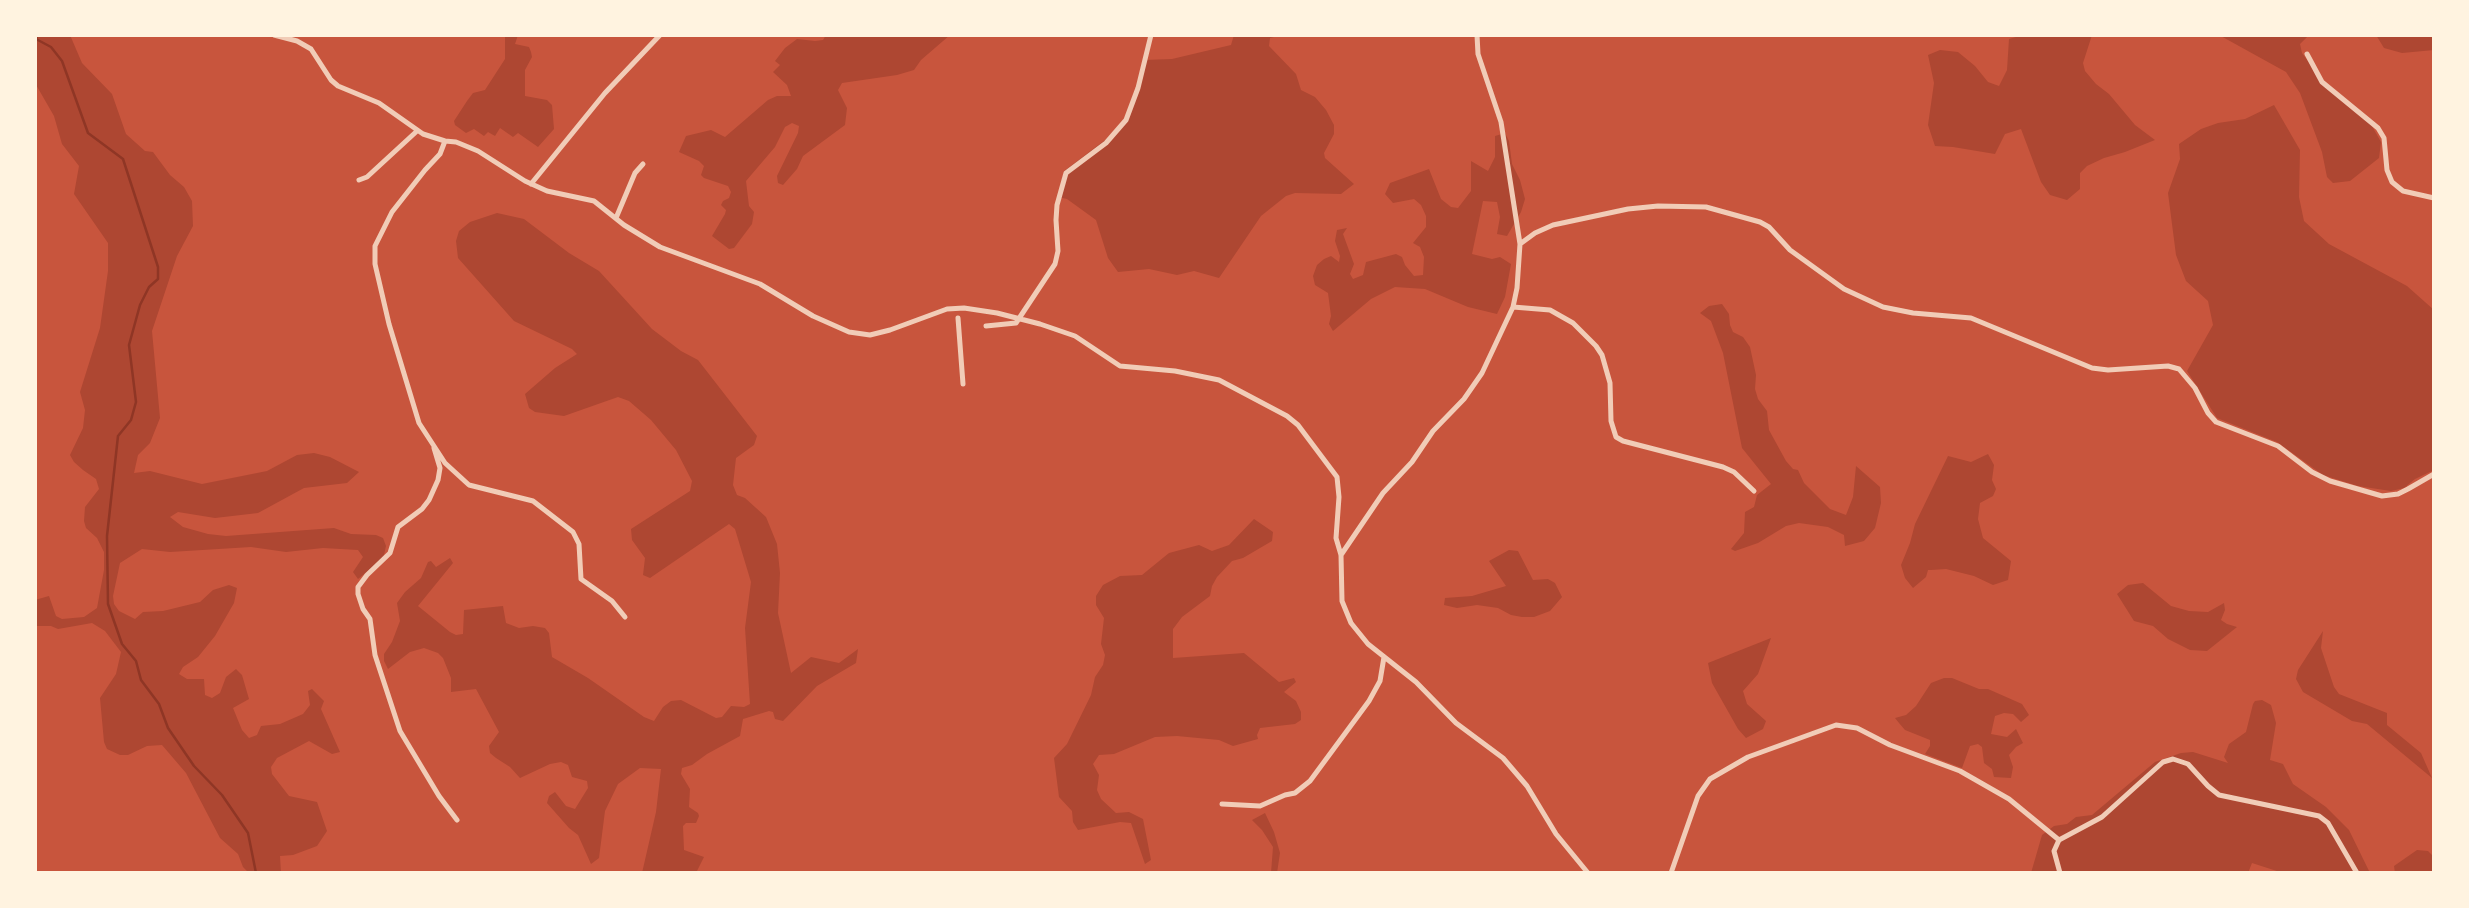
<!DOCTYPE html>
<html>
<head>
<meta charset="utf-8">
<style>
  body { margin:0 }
  #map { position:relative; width:2469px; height:908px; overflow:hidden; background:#c8553d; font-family:"Asap Condensed",sans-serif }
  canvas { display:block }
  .frame { position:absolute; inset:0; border:37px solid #fff3e0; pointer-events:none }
</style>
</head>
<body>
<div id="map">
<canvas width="2469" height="908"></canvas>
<div class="frame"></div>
</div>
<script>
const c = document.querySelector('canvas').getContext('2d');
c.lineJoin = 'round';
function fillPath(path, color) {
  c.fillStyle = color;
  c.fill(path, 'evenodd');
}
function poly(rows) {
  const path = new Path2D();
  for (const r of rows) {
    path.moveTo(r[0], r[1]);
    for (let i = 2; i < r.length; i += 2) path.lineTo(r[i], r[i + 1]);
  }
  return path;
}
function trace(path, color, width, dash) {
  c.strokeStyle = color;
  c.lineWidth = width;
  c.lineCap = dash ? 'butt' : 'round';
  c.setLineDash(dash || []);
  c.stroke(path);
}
fillPath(poly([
  [35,35,70,35,82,63,112,94,126,134,145,151,153,152,170,175,184,187,192,201,193,226,177,256,152,331,160,418,150,443,138,455,134,473,150,471,202,484,267,471,297,455,314,453,330,457,359,472,347,483,304,488,258,513,215,518,178,512,170,517,183,527,208,534,226,536,334,528,351,534,376,535,383,538,386,546,384,555,379,562,358,579,353,572,363,557,358,550,323,548,286,552,251,547,170,552,142,549,120,563,113,596,114,604,119,611,135,619,143,612,163,611,200,602,213,590,229,585,237,588,234,603,215,636,198,657,183,667,179,674,187,679,204,679,205,695,212,698,220,693,226,677,236,669,242,675,249,699,233,708,242,730,249,738,257,735,261,726,280,724,303,714,310,705,308,691,312,689,324,701,321,709,340,752,332,754,309,741,277,758,271,767,272,774,289,796,317,802,327,831,317,846,293,855,280,856,281,873,249,873,243,867,238,854,220,838,186,773,162,745,147,746,128,755,120,755,107,749,104,742,100,698,116,674,121,652,105,631,92,623,58,629,51,626,35,626,35,600,49,596,56,616,62,619,84,617,97,608,104,570,104,552,97,538,86,528,84,521,85,507,99,489,96,479,83,470,74,462,70,455,83,428,85,410,80,392,100,328,108,271,108,243,74,194,79,166,62,144,54,116,35,83],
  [505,35,518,35,515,44,529,47,531,52,532,57,525,70,525,96,547,100,552,105,554,129,538,147,518,133,513,137,500,128,495,136,488,132,484,136,474,129,466,133,455,125,454,121,467,101,473,93,485,90,505,59],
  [826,35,950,35,921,60,914,70,897,75,842,83,838,90,847,108,845,125,803,156,797,169,783,185,778,183,777,176,798,133,799,126,792,123,785,127,775,147,746,181,749,206,754,212,752,224,734,248,729,249,712,236,725,214,726,210,721,205,723,201,729,198,731,192,728,186,704,178,701,175,704,166,699,161,679,152,686,136,711,130,725,137,768,100,777,96,791,96,787,85,773,72,780,65,775,61,785,48,797,39,815,41,823,40],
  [1234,35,1282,35,1270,38,1269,46,1296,74,1301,90,1315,97,1326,110,1334,125,1334,134,1324,153,1325,158,1354,184,1341,194,1295,193,1286,196,1261,216,1219,278,1194,271,1177,275,1149,269,1118,272,1108,258,1096,220,1067,199,1058,197,1064,171,1105,140,1120,125,1132,105,1143,60,1172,59,1231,45],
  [2023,35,2092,35,2083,63,2085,71,2096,84,2109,94,2135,125,2155,140,2125,152,2104,158,2087,166,2080,173,2080,189,2067,200,2050,195,2041,182,2021,129,2005,134,1995,154,1953,147,1935,146,1928,125,1934,83,1928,55,1940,50,1958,52,1975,66,1988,82,1999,86,2007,70,2009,39],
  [2219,35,2309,35,2300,44,2302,53,2322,80,2368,119,2381,142,2379,158,2350,181,2333,183,2327,177,2322,152,2300,93,2286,72],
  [2376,35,2434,35,2434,50,2402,53,2384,48],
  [2274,105,2300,150,2299,197,2304,221,2329,244,2407,286,2434,310,2434,470,2415,479,2404,488,2391,491,2358,486,2323,475,2277,442,2217,418,2187,371,2213,325,2208,301,2186,281,2176,255,2168,193,2180,159,2179,144,2201,129,2218,123,2245,119],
  [1505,133,1509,141,1512,164,1520,180,1525,199,1521,212,1507,236,1497,234,1500,217,1497,202,1483,201,1472,254,1492,259,1500,257,1511,264,1505,297,1497,314,1468,307,1425,289,1395,287,1371,299,1333,331,1329,324,1331,316,1328,293,1315,285,1313,276,1317,265,1324,259,1331,256,1339,262,1340,256,1335,241,1337,230,1347,228,1343,234,1354,264,1350,274,1353,279,1363,275,1366,262,1396,254,1402,257,1405,265,1414,276,1423,275,1424,257,1420,247,1413,243,1426,227,1426,216,1421,205,1414,199,1393,203,1385,194,1390,183,1429,169,1441,199,1451,207,1458,208,1471,191,1471,161,1488,171,1495,157,1495,136],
  [497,213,524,219,569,253,599,271,652,329,681,351,698,360,757,436,754,445,736,458,733,485,737,495,745,498,766,517,777,544,780,573,778,613,791,673,811,657,839,663,858,649,856,663,817,686,783,721,775,719,773,712,769,711,743,719,740,736,707,754,692,765,682,768,681,774,690,789,689,807,698,813,699,816,696,823,686,823,683,826,684,850,704,857,696,873,642,873,656,812,661,769,640,768,618,784,605,811,599,858,591,864,578,835,569,828,547,803,549,796,555,792,566,806,575,809,588,788,587,781,572,777,568,765,561,762,550,764,520,778,510,767,496,758,490,753,489,746,499,732,476,689,451,692,451,678,443,658,438,653,424,648,410,652,388,669,384,661,384,654,392,642,400,621,397,603,405,592,421,578,428,562,431,561,436,567,450,558,453,563,418,606,450,632,456,635,463,634,464,610,503,606,506,623,519,628,533,626,545,628,549,633,552,657,588,678,644,717,654,721,663,707,671,701,681,700,716,718,722,717,731,706,744,707,750,704,745,628,751,582,735,529,729,524,650,578,643,575,645,558,632,540,631,529,690,491,692,481,676,450,651,420,629,401,618,397,564,416,535,412,529,408,525,394,555,368,577,354,572,349,514,321,458,258,456,241,459,231,470,222],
  [1722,304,1729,314,1730,325,1733,332,1743,337,1750,347,1756,375,1755,389,1758,399,1767,411,1769,430,1786,461,1793,469,1798,470,1804,483,1830,509,1846,515,1853,497,1856,466,1880,487,1881,503,1875,528,1864,541,1845,546,1844,535,1828,527,1799,523,1786,526,1758,543,1735,551,1731,549,1744,533,1745,512,1754,507,1757,495,1771,484,1742,448,1723,353,1711,321,1700,313,1709,306],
  [1988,454,1994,465,1992,480,1996,489,1993,496,1980,503,1978,519,1983,538,2011,561,2008,580,1993,585,1974,576,1946,569,1931,570,1928,570,1926,577,1913,588,1905,578,1901,565,1910,543,1915,524,1948,456,1971,462],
  [1254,519,1273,532,1272,541,1243,558,1232,561,1217,577,1212,586,1210,596,1182,617,1173,629,1173,658,1244,653,1279,682,1294,678,1296,682,1284,692,1296,701,1301,712,1301,720,1295,724,1260,728,1257,735,1258,739,1233,746,1219,740,1177,736,1155,737,1114,754,1099,755,1093,764,1099,775,1097,790,1101,799,1116,813,1129,812,1143,819,1151,860,1145,864,1131,823,1120,822,1078,830,1073,822,1072,811,1059,797,1054,758,1067,744,1091,695,1095,677,1103,665,1105,655,1101,644,1104,618,1096,605,1096,596,1103,585,1120,576,1142,575,1169,553,1199,545,1212,551,1229,545],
  [1509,550,1518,551,1533,580,1548,579,1555,583,1562,597,1550,611,1534,617,1522,617,1511,615,1498,608,1477,605,1457,608,1444,605,1445,598,1472,596,1506,586,1489,561],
  [2143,583,2171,606,2189,611,2208,612,2224,603,2225,610,2221,620,2227,624,2237,627,2207,651,2190,650,2168,639,2153,626,2134,621,2117,594,2128,585],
  [2323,631,2321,648,2334,687,2339,694,2387,713,2387,725,2421,753,2432,778,2367,724,2352,721,2303,692,2296,679,2298,670],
  [1771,638,1758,674,1743,691,1747,704,1766,721,1763,729,1746,738,1738,729,1712,683,1708,663],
  [1944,678,1952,678,1979,689,1988,689,2022,704,2029,715,2021,722,2013,714,2004,713,1995,716,1991,734,2007,737,2016,729,2023,743,2016,747,2009,755,2013,767,2011,778,1994,777,1992,769,1984,763,1982,747,1978,744,1970,746,1962,768,1925,754,1930,746,1930,740,1905,730,1899,723,1895,718,1906,715,1916,706,1931,683],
  [2262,700,2271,705,2276,723,2270,760,2283,764,2293,784,2326,807,2349,830,2370,873,2283,873,2252,863,2248,873,2031,873,2042,835,2054,826,2067,824,2076,817,2092,815,2155,762,2181,753,2193,752,2228,763,2224,757,2229,744,2246,732,2253,704,2255,701],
  [1265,813,1274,832,1280,853,1277,873,1271,873,1273,847,1262,830,1252,820],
  [2417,850,2428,851,2434,857,2434,873,2395,873,2394,866]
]), '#ae4732');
trace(poly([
  [37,35,36,39,51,47,62,61,88,133,123,159,158,267,158,279,149,287,140,305,129,345,136,402,131,420,118,436,107,536,108,604,122,644,136,661,141,680,159,704,168,728,194,766,222,795,248,833,256,873]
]), '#8f3625', 2.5);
trace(poly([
  [274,35,297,41,311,49,331,80,338,86,379,103,423,134,445,141,456,142,478,151,525,181,547,191,594,201,624,225,660,247,760,284,813,316,849,332,870,335,890,330,947,309,964,308,997,313,1040,324,1075,336,1120,366,1175,371,1219,380,1287,416,1298,425,1337,477,1339,497,1336,538,1341,555,1342,601,1351,623,1368,644,1416,682,1456,723,1503,758,1527,786,1556,834,1588,873],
  [1477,35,1478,54,1501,122,1520,244],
  [2307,54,2322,82,2378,128,2384,138,2387,170,2392,182,2403,191,2434,198],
  [445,141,440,154,425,170,392,212,375,246,375,264,389,324,419,423,445,463,469,485,533,501,573,532,579,544,581,579,612,601,625,617],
  [359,180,367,177,417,131],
  [531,184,605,93,660,35],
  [616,218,635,173,643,164],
  [1513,307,1550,310,1573,323,1596,346,1602,355,1610,383,1611,421,1616,437,1623,441,1723,467,1734,472,1754,491],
  [958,318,963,384],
  [986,326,1016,323,1055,264,1058,251,1056,220,1057,205,1066,173,1106,143,1126,120,1138,88,1151,35],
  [434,448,440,468,438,480,429,500,422,509,398,527,390,553,367,575,358,587,358,594,363,609,370,619,375,655,400,731,439,796,457,820],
  [1341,555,1383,493,1412,462,1433,431,1464,399,1482,373,1513,307,1517,288,1520,244,1535,233,1553,225,1628,209,1658,206,1706,207,1760,222,1769,227,1790,250,1844,289,1883,307,1913,313,1971,318,2092,368,2108,370,2168,366,2179,369,2195,388,2208,413,2216,422,2278,446,2312,472,2330,481,2382,496,2398,494,2408,489,2434,474],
  [1222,804,1260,806,1285,795,1295,793,1310,781,1369,701,1380,681,1384,657],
  [1671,873,1698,796,1710,779,1748,757,1836,725,1857,728,1890,745,1960,771,2009,799,2059,840],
  [2060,873,2054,851,2059,840,2102,817,2163,762,2173,759,2188,764,2208,786,2219,795,2319,816,2328,823,2357,873]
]), '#f1ccb7', 5);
</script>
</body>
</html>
